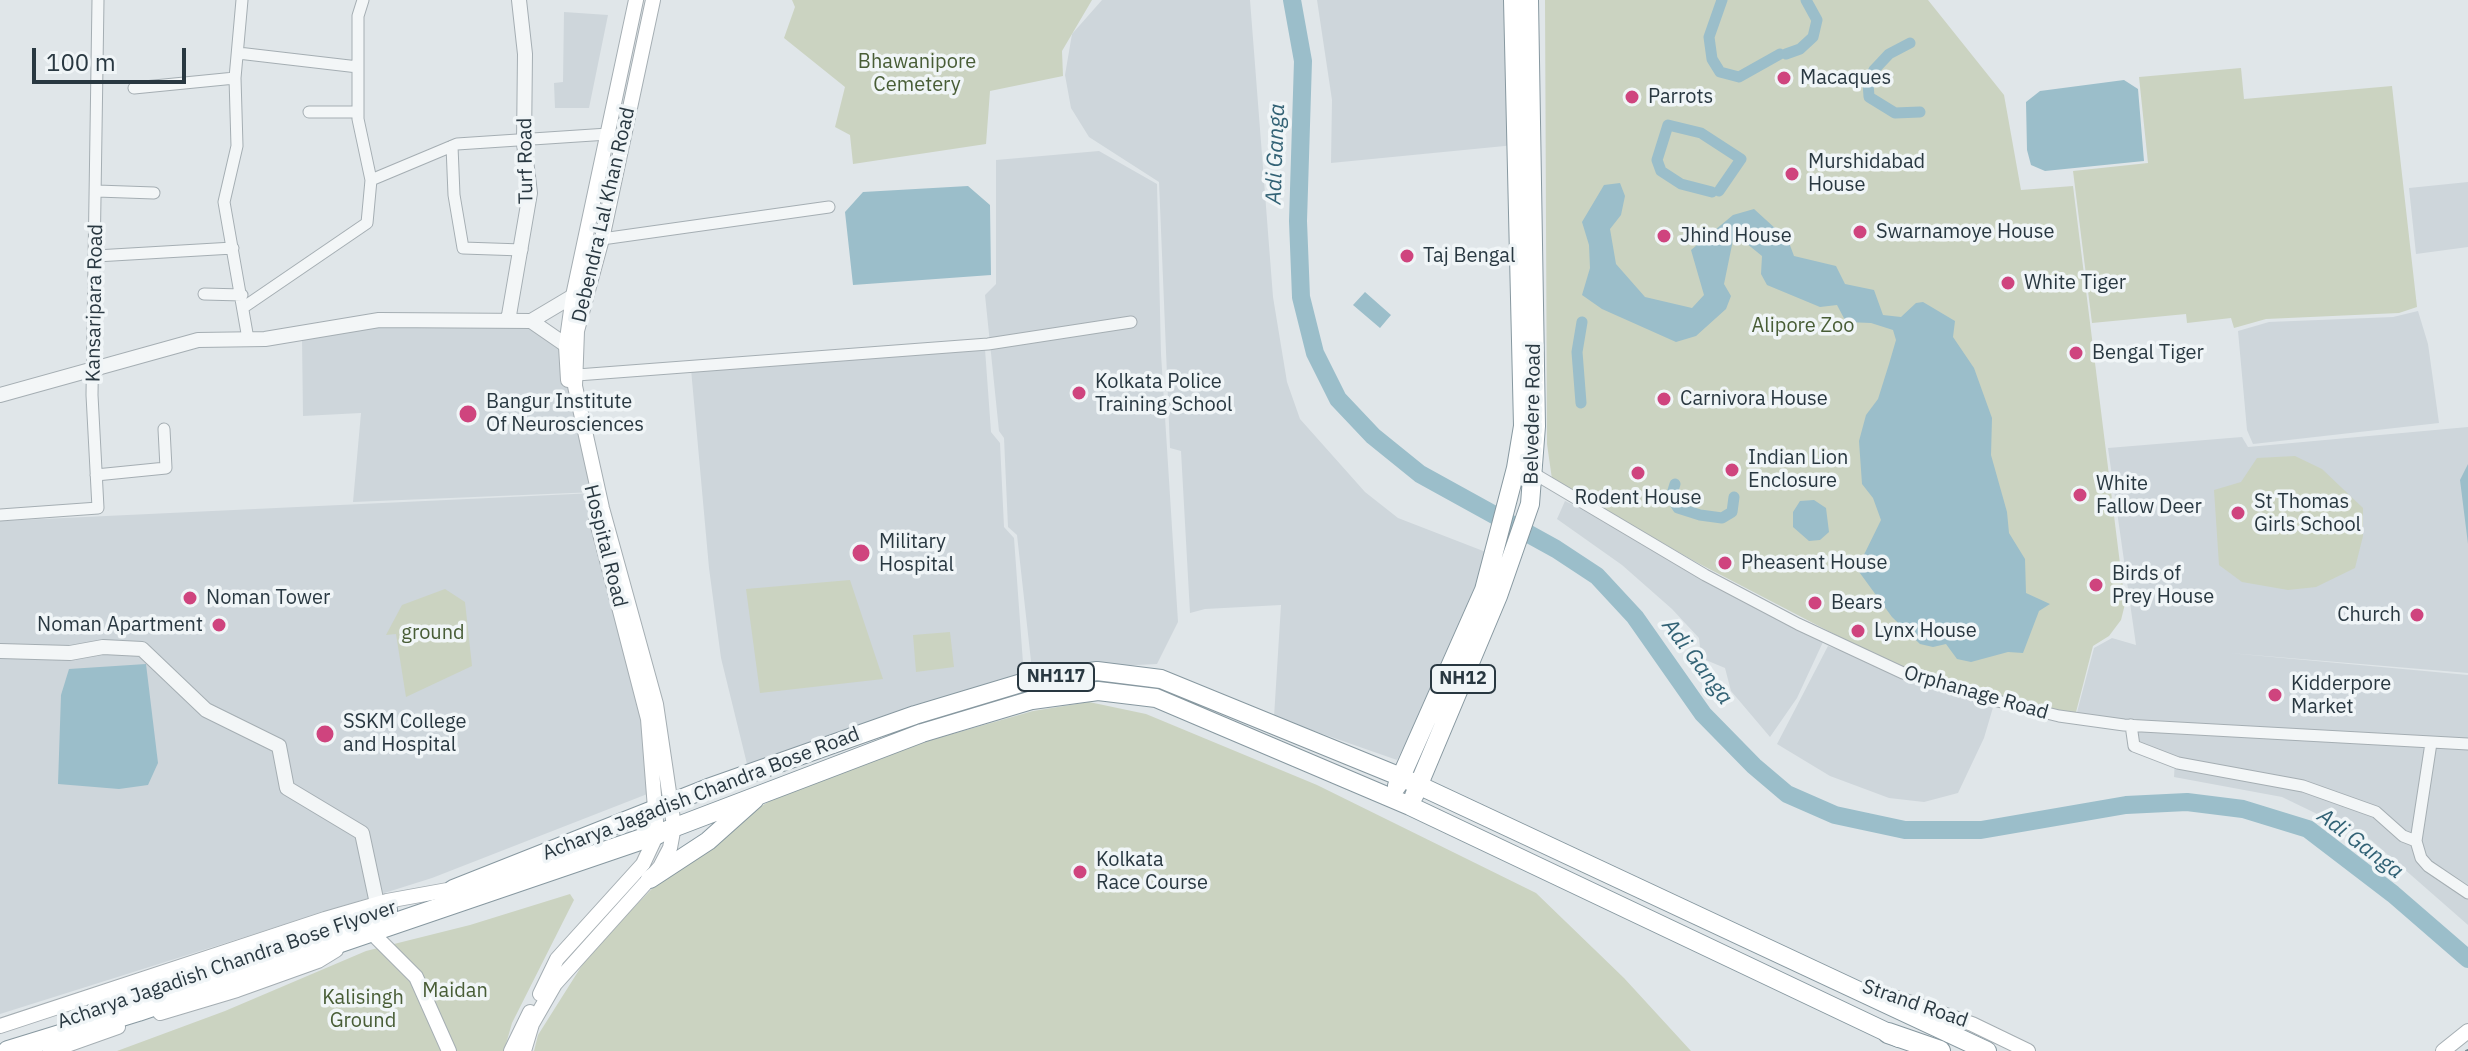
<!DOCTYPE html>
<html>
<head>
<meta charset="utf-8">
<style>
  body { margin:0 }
  #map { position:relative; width:2468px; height:1051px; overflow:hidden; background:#e0e6e9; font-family:"IBM Plex Sans",sans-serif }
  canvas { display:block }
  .scale { position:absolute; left:32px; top:48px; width:154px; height:36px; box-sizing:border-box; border:4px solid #293841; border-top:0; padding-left:10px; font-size:24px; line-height:28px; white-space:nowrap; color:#293841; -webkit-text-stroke:6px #f0f5f7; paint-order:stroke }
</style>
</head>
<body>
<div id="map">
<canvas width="2468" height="1051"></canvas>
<div class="scale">100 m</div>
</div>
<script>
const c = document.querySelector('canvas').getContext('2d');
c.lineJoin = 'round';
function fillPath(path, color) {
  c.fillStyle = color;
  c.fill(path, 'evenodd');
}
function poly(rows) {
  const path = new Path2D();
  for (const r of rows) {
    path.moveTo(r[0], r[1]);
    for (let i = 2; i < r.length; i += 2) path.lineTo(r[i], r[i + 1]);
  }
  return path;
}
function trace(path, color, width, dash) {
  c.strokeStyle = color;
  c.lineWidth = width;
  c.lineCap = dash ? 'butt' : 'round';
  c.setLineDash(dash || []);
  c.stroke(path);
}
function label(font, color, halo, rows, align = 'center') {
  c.font = font + ' "IBM Plex Sans",sans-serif';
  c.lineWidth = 7;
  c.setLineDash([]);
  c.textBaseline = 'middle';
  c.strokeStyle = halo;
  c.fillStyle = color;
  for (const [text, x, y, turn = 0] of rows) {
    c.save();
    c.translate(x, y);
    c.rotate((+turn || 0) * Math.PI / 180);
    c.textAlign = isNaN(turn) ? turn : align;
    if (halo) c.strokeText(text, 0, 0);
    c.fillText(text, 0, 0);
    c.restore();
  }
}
fillPath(poly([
  [1102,0,1250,0,1273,297,1287,382,1300,419,1365,492,1398,518,1491,554,1451,654,1397,760,1274,717,1281,605,1205,609,1190,613,1181,451,1170,448,1159,182,1089,137,1071,108,1065,75,1072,34],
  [1317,0,1513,0,1515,145,1331,163,1332,100],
  [564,12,608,15,589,108,555,108,554,83,563,82],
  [1099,151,1157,184,1161,354,1178,622,1157,664,1032,670,1017,535,1008,527,1004,438,999,431,985,295,996,284,996,160],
  [2468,182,2468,247,2416,254,2409,188],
  [2418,311,2428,344,2439,423,2253,444,2247,430,2238,331,2269,322,2393,317],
  [377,323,528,324,570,355,596,492,353,502,361,413,303,416,302,338],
  [985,349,991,432,1000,443,1004,527,1014,538,1024,677,747,764,721,658,709,568,691,369],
  [2468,427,2468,673,2229,653,2468,675,2468,743,2125,723,2076,716,2094,648,2112,638,2136,645,2108,448,2242,437,2248,447],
  [595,493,647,707,655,791,432,878,0,1014,0,521],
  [1565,501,1616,525,1823,642,1797,698,1770,737,1731,691,1725,668,1701,658,1699,638,1672,609,1622,565,1557,519],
  [1828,646,1994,704,1984,738,1958,793,1924,802,1889,798,1830,776,1777,744],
  [2134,728,2468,746,2468,925,2371,840,2282,797,2174,777,2175,760,2137,744]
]), '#ced6db');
fillPath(poly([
  [792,0,1092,0,1062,51,1063,76,990,91,986,144,853,164,850,135,835,127,845,87,784,38,795,7],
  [1545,0,1928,0,2004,95,2021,190,2073,186,2125,604,2121,620,2109,636,2093,646,2075,716,1905,671,1694,561,1552,479,1547,444],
  [2241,68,2244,99,2392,86,2417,307,2399,313,2266,319,2234,328,2231,318,2187,323,2186,314,2092,323,2073,171,2148,163,2139,77],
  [2295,456,2322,469,2363,508,2363,536,2355,568,2316,587,2288,590,2242,582,2219,565,2214,490,2241,482,2257,458],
  [850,580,883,679,760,693,746,589],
  [445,589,465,602,472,666,406,697,396,634,386,635,402,605],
  [950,632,954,667,916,672,913,635],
  [1089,702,1146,714,1317,785,1536,893,1624,978,1691,1051,534,1051,538,1035,591,951,690,850,781,794,917,744,1033,711],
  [570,894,574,900,512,1023,504,1051,117,1051,225,1011,366,951,470,925]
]), '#cbd3c1');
fillPath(poly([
  [2124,80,2138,89,2144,161,2045,171,2031,165,2027,150,2026,102,2040,91],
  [1620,183,1625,196,1621,215,1610,229,1616,264,1645,297,1692,308,1704,295,1691,250,1733,215,1754,209,1788,240,1794,256,1836,266,1845,284,1874,290,1883,315,1901,317,1916,303,1923,302,1955,321,1953,337,1974,368,1992,418,1991,455,2007,512,2009,533,2025,559,2026,593,2050,604,2039,611,2023,653,2008,652,1971,662,1957,659,1946,644,1933,647,1920,644,1892,617,1857,569,1881,520,1873,498,1862,484,1859,441,1866,415,1878,399,1889,364,1896,340,1893,330,1871,323,1846,322,1837,305,1820,307,1767,285,1761,274,1762,256,1746,243,1733,240,1724,284,1731,296,1726,309,1696,336,1676,342,1602,309,1582,295,1590,268,1589,245,1582,222,1604,185],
  [968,186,990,205,991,275,853,285,845,212,863,192],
  [1365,292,1391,315,1380,328,1353,305],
  [2468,464,2468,544,2460,480],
  [1814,500,1826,508,1829,532,1820,540,1809,541,1793,527,1793,512,1800,501],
  [146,664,158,763,148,785,119,789,58,784,61,695,69,669]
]), '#9bbeca');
trace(poly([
  [1722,0,1709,37,1712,59,1720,72,1739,77,1780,54],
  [1910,43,1889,54,1874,70,1868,82,1869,97,1895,113,1920,112],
  [1786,54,1800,49,1813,37,1817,20,1806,0],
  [1712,192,1681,184,1661,171,1657,160,1668,125,1701,133,1741,159,1719,191],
  [1581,403,1577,352,1582,322],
  [1675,484,1671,497,1678,508,1700,515,1722,518,1732,512,1734,497]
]), '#9bbeca', 11);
trace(poly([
  [1292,0,1303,61,1298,221,1301,297,1315,353,1338,399,1373,436,1420,474,1556,549,1597,576,1635,617,1703,714,1754,766,1787,794,1835,815,1905,830,1981,830,2126,805,2187,802,2243,809,2308,829,2393,894,2468,959]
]), '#9bbeca', 18);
const minor = poly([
  [242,0,235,78,237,146,224,202,248,339],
  [238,53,358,67],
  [134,88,235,78],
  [309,112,358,112],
  [452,146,454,195,463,248,522,250],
  [371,180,457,144,608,134],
  [97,191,154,193],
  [602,239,829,207],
  [96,256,233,248],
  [204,294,242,295],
  [244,307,367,223,371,180,358,119,358,16,363,0],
  [577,375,988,344,1131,322],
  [1533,473,1705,575,1798,624,1903,673,1977,696,2059,716,2124,725,2468,744],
  [96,475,166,468,164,429],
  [0,515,98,508,92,395,98,0],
  [2131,725,2134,746,2178,763,2303,786,2376,812,2403,836,2416,841],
  [2431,743,2416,841,2421,858,2428,866,2468,893]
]);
const tertiary = poly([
  [508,321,530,193,524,143,525,54,519,0],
  [531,321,573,350],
  [0,395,198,340,265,339,379,320,531,321,573,296,580,298],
  [0,651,70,653,103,647,142,649,206,710,279,746,287,788,362,833,379,913]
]);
const secondary = poly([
  [568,380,566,346,573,296,636,0],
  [365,934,370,931,416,977,449,1051],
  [1871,989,1972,1024,2028,1051],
  [540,994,557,959,643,864,657,834,648,719,596,518],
  [160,1013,237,990,318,961,336,950],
  [0,1026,325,919,387,901,453,889],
  [50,1051,118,1027],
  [511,1051,530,1012],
  [524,1051,532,1024,555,984,660,867,670,848,674,826,656,704,602,508,575,386,577,331,602,239,653,0],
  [2443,1051,2468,1031]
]);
const trunk = poly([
  [1397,786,1484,590,1516,468,1523,426,1513,0],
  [1414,796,1498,596,1530,504,1536,426,1529,0],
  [657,834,922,733,1032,700,1098,691,1156,698,1410,806,1899,1038],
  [650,879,708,841,755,799],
  [453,889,708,788,915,715,1028,681,1097,671,1161,679,1401,777,1987,1051]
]);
const motorway = poly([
  [96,1011,387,910],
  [1888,1033,1940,1051],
  [8,1051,138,1011,657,834]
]);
trace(minor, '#a5aeb3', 13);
trace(tertiary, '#a5aeb3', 16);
trace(secondary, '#a5aeb3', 16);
trace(trunk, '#8798a0', 20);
trace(motorway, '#8798a0', 22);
trace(minor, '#f3f6f7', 11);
trace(tertiary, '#f3f6f7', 14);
trace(secondary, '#fff', 14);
trace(trunk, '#fff', 18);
trace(motorway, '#fff', 20);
trace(poly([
  [2466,1051,2468,1050]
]), '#798a93', 2);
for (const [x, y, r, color] of [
  [1784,78,8,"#cf447e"],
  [1632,97,8,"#cf447e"],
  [1792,174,8,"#cf447e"],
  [1860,232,8,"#cf447e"],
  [1664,236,8,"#cf447e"],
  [1407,256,8,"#cf447e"],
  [2008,283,8,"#cf447e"],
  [2076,353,8,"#cf447e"],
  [1079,393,8,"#cf447e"],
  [1664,399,8,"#cf447e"],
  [468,414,10,"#cf447e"],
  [1732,470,8,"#cf447e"],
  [1638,473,8,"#cf447e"],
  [2080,495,8,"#cf447e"],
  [2238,513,8,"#cf447e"],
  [861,553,10,"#cf447e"],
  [1725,563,8,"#cf447e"],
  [2096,585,8,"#cf447e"],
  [190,598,8,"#cf447e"],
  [1815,603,8,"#cf447e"],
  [2417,615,8,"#cf447e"],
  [219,625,8,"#cf447e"],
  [1858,631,8,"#cf447e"],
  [2275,695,8,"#cf447e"],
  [325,734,10,"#cf447e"],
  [1080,872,8,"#cf447e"]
]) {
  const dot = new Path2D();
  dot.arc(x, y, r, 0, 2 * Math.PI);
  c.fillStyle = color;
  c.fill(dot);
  trace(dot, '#f0f5f7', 3);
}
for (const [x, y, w] of [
  [1056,677,76],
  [1463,679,64]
]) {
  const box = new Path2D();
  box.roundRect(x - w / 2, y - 14, w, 28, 6);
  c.fillStyle = '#f0f5f7';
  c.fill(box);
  trace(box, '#293841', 2);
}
label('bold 18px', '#293841', null, [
  ["NH117",1056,677],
  ["NH12",1463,679]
]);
label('20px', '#485d36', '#f0f5f7', [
  ["Bhawanipore",917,62],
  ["Cemetery",917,85],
  ["Alipore Zoo",1803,326],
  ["ground",433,633],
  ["Maidan",455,991],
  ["Kalisingh",363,998],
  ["Ground",363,1021]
]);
label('20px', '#293841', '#f0f5f7', [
  ["Macaques",1800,78],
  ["Parrots",1648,97],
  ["Murshidabad",1808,162],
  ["House",1808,185],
  ["Swarnamoye House",1876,232],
  ["Jhind House",1680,236],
  ["Taj Bengal",1423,256],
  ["White Tiger",2024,283],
  ["Bengal Tiger",2092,353],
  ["Kolkata Police",1095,382],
  ["Training School",1095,405],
  ["Carnivora House",1680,399],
  ["Bangur Institute",486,402],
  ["Of Neurosciences",486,425],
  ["Indian Lion",1748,458],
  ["Enclosure",1748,481],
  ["White",2096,484],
  ["Fallow Deer",2096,507],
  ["Rodent House",1638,498,"center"],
  ["St Thomas",2254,502],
  ["Girls School",2254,525],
  ["Military",879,542],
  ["Hospital",879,565],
  ["Pheasent House",1741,563],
  ["Birds of",2112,574],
  ["Prey House",2112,597],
  ["Noman Tower",206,598],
  ["Bears",1831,603],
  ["Church",2401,615,"right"],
  ["Noman Apartment",203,625,"right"],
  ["Lynx House",1874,631],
  ["Kidderpore",2291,684],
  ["Market",2291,707],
  ["SSKM College",343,722],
  ["and Hospital",343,745],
  ["Kolkata",1096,860],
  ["Race Course",1096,883]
], 'left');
label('20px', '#293841', '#f0f5f7', [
  ["Turf Road",526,161,-91],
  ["Debendra Lal Khan Road",604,215,-77],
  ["Kansaripara Road",95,303,-89],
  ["Belvedere Road",1533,414,-89],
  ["Hospital Road",605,546,76],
  ["Orphanage Road",1976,693,16],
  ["Acharya Jagadish Chandra Bose Road",701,794,-21],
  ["Acharya Jagadish Chandra Bose Flyover",227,965,-19],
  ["Strand Road",1915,1004,19]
]);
label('italic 22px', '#326275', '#f0f5f7', [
  ["Adi Ganga",1276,154,-88],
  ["Adi Ganga",1697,662,53],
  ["Adi Ganga",2360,844,37]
]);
</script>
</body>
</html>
